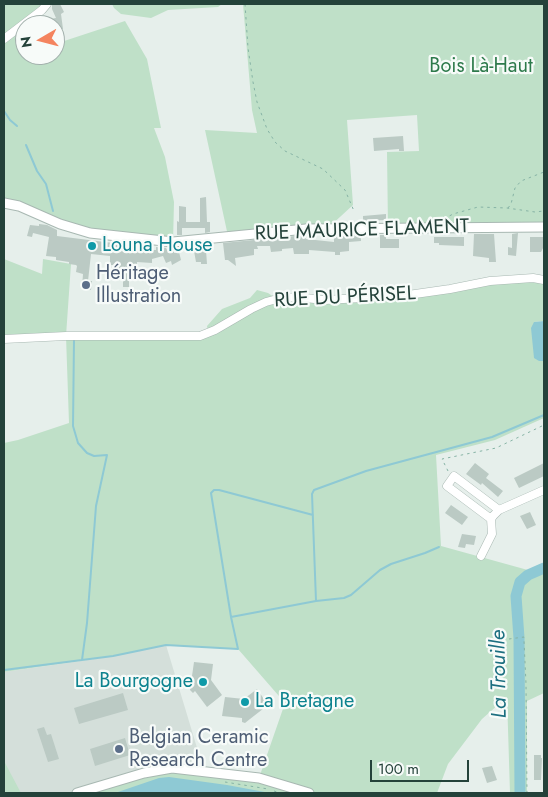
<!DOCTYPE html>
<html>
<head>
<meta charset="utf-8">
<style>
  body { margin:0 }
  #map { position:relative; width:548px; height:797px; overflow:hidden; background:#e6efeb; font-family:Jost,sans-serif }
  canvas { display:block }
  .frame { position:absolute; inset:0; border:5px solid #24423a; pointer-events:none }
  .north { position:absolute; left:15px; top:15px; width:50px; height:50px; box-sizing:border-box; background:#f7fbf9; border:1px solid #a3b1ad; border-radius:50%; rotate:262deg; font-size:14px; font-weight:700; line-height:20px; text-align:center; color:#24423a }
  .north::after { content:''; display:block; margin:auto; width:18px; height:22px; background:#f4845f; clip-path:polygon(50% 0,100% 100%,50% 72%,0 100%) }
  .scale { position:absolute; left:370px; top:760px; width:99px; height:22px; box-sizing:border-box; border:2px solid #24423a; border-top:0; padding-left:6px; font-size:15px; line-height:18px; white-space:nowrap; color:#24423a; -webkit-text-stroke:4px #f7fbf9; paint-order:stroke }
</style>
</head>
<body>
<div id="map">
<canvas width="548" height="797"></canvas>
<div class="frame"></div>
<div class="north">N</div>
<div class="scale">100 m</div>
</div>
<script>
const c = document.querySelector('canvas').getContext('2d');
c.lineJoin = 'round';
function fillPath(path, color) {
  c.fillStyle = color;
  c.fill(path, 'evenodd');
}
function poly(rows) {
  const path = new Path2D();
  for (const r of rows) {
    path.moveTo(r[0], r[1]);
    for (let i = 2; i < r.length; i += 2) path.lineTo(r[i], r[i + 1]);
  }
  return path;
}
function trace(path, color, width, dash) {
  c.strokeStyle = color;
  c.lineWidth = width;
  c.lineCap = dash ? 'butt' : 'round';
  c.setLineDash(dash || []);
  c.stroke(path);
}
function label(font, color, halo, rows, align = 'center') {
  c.font = font + ' Jost,sans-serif';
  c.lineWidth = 4.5;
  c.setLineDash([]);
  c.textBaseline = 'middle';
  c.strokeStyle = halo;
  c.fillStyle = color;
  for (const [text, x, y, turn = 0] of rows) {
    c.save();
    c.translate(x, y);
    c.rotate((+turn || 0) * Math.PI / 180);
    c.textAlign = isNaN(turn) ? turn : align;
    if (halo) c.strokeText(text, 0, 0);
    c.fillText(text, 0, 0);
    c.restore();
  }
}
fillPath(poly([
  [166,645,201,761,200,770,76,793,4,793,4,672,114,656]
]), '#d4dfda');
fillPath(poly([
  [4,4,47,4,36,19,42,18,45,25,25,25,25,55,55,55,55,44,125,21,147,59,161,128,154,128,165,157,174,202,173,242,90,233,4,203],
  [112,4,222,4,218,7,168,10,151,18,121,14,114,8],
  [243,4,544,4,544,227,388,228,387,152,419,151,417,115,347,120,353,205,328,228,228,236,205,130,257,133,252,110],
  [4,259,42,274,43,259,71,264,66,336,208,334,207,326,222,309,250,298,257,290,268,293,277,299,401,296,490,281,544,280,544,321,534,322,539,361,544,361,544,418,495,440,436,455,441,546,535,572,544,568,544,693,527,701,527,793,510,793,507,697,482,719,448,764,437,793,77,793,155,770,259,778,285,703,238,649,166,645,113,656,4,672,4,443,18,440,69,423,66,336,4,340],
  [4,761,21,793,4,793]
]), '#bfe0c8');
fillPath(poly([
  [544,321,544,361,539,361,534,358,531,328,534,322],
  [169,777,227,785,270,793,115,793,159,778]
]), '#8ec9d4');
trace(poly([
  [4,111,10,120,17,126],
  [26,145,37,171,46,184,53,211],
  [74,340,73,426,78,443,87,453,94,456,107,455,96,506,87,623,82,660],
  [316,601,312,494,314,490,366,471,492,437,544,415],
  [231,617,211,493,214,490,219,490,313,515],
  [4,670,113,656,166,645,238,649,231,617,316,601,344,598,351,595,380,570,391,564,425,553,439,547]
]), '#8ec9d4', 2);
trace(poly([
  [520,793,519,638,516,596,520,582,528,575,544,568]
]), '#8ec9d4', 11);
fillPath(poly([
  [52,4,60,4,64,12,61,14,63,29,61,30,58,23,50,24,50,19,56,18,52,9],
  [403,136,404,151,399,151,399,149,374,151,373,138],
  [206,197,207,222,210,222,210,232,205,233,205,228,182,228,182,235,177,235,177,221,179,222,179,206,186,207,186,222,200,222,200,198],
  [386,214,386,220,363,221,363,216],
  [39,224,47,225,57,230,57,236,121,244,120,248,137,249,137,251,148,252,148,250,156,250,156,247,166,248,168,252,174,251,174,253,179,252,181,260,172,265,171,261,166,263,163,256,152,259,152,263,137,262,137,264,134,264,133,272,129,272,129,287,123,287,123,278,119,278,119,265,110,265,110,256,91,254,88,281,92,281,91,290,82,288,83,274,76,272,77,266,76,265,69,264,69,262,56,260,56,257,46,256,49,237,33,233,32,237,27,236,30,225,39,226],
  [518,233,516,256,508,255,508,247,512,248,512,234],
  [474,234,494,234,496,262,489,262,489,258,473,256],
  [305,235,306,239,334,242,334,235,361,235,361,241,349,242,349,251,340,252,340,255,335,255,335,252,309,250,309,254,294,254,293,248,282,249,282,251,271,252,270,246,257,246,258,249,254,249,254,255,235,258,236,266,228,260,225,260,223,243],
  [380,235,386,235,386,239,399,239,399,248,380,248],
  [434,237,464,237,464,246,439,245,439,243,434,243],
  [530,237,544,237,544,246,541,252,530,252],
  [206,250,207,264,201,264,201,262,196,262,194,251],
  [475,463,489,474,486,478,503,491,498,497,482,483,481,485,466,474],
  [544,463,544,476,519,488,514,478],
  [451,505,468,517,462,525,445,513],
  [530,512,536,525,527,529,520,516],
  [462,534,476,536,474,545,466,544,465,548,458,547],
  [194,662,213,664,211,680,222,695,207,707,195,691,193,693,190,690],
  [257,689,268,705,250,719,245,723,242,722,242,718,222,716,225,697,244,699],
  [123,693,128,710,79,724,74,708],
  [44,727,47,735,51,734,59,759,48,762,37,729],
  [125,738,130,755,95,766,90,749],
  [534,755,541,755,541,758,542,758,541,780,534,780],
  [492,766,497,780,487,783,482,768]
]), '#bbcac4');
const minor = poly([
  [4,39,42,10,47,4],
  [4,339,66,336,200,336,215,330,251,309,266,302,277,299,296,297,324,300,401,296,450,289,490,281,533,278,544,280],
  [491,519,447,486,454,476,499,510],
  [481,556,492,534,491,519,493,516,499,510,544,490]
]);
const tertiary = poly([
  [4,203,19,206,60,224,90,233,173,242,306,229,544,227],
  [77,793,144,773,172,768,259,778,309,793]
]);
trace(minor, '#a8b8b2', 9);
trace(tertiary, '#a8b8b2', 11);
trace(poly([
  [245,4,248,48,253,82,257,102,267,129,275,142,285,151,323,169,345,190,354,211],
  [508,208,511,204,515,188,521,181,544,172],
  [444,219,453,214,478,207,507,208,535,212,544,211],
  [448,471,442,459,496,448,544,425],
  [509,639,524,637,524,641,526,684,527,793],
  [225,782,268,789],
  [274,791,280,793]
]), '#86b3a5', 1, [2.5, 4]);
trace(minor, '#fff', 8);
trace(tertiary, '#fff', 9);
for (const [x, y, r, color] of [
  [92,246,5,"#0f9aa8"],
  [86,285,5,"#5c6f8a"],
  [203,682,5,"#0f9aa8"],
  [245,702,5,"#0f9aa8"],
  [119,749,5,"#5c6f8a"]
]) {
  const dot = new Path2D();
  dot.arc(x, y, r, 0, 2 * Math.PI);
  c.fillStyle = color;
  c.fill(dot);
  trace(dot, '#f7fbf9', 2);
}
label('20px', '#2d7a4b', '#f7fbf9', [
  ["Bois Là-Haut",481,67]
]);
label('20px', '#24423a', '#f7fbf9', [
  ["RUE MAURICE FLAMENT",362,231,-2],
  ["RUE DU PÉRISEL",345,298,-3]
]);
label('20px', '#0d838f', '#f7fbf9', [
  ["Louna House",102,246],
  ["La Bourgogne",193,682,"right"],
  ["La Bretagne",255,702]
], 'left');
label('20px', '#4e5e75', '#f7fbf9', [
  ["Héritage",96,274],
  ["Illustration",96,297],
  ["Belgian Ceramic",129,738],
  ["Research Centre",129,761]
], 'left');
label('italic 21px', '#1c6f80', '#f7fbf9', [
  ["La Trouille",500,674,-91]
]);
</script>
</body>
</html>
